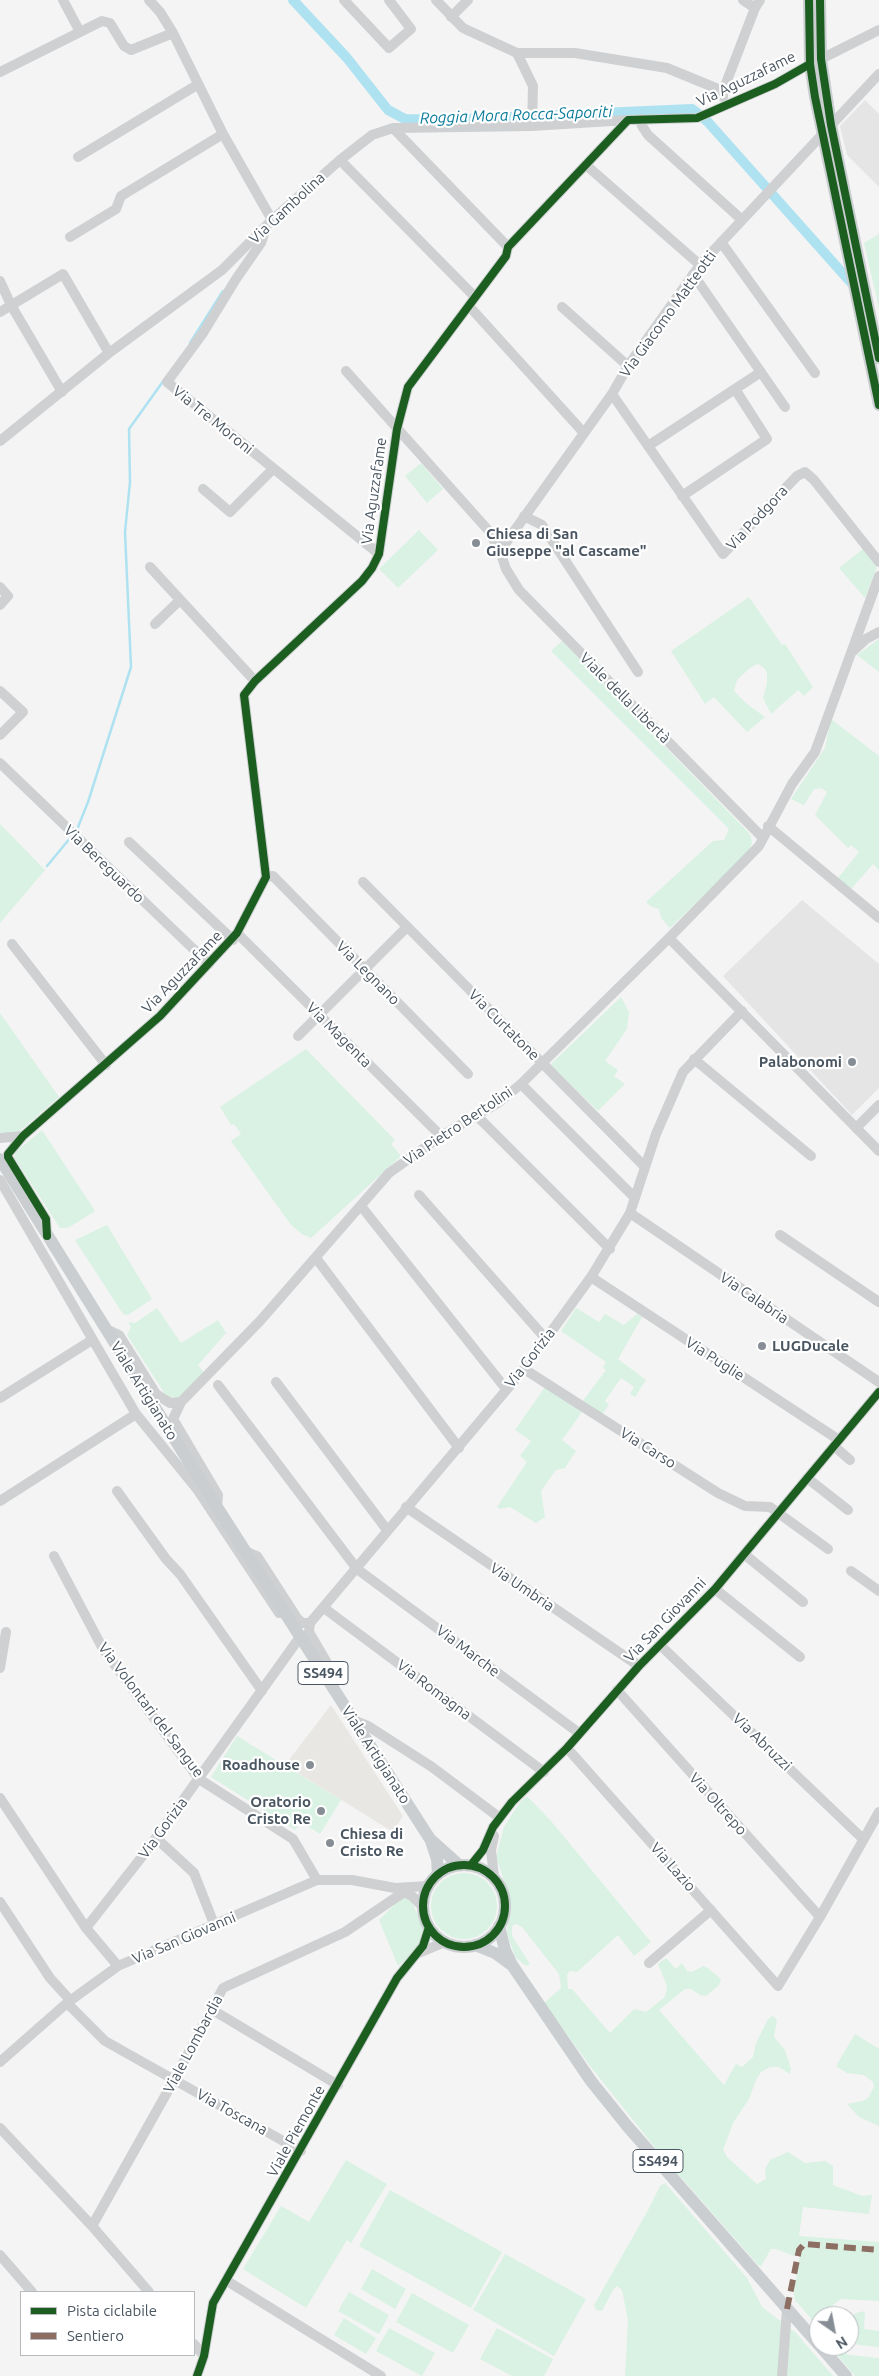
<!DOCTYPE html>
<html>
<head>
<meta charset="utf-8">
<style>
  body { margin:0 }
  #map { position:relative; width:879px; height:2376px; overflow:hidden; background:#f4f4f4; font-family:Ubuntu,sans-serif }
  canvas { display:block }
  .legend { position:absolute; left:20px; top:2291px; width:175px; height:65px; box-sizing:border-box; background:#fff; border:1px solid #b7bbc0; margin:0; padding:6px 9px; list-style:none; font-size:15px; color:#4a5661 }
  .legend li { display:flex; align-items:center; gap:10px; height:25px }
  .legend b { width:25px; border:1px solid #b7bbc0 }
  .north { position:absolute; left:809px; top:2306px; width:50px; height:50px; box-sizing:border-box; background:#fff; border:1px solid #b7bbc0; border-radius:50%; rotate:147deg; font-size:14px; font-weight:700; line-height:20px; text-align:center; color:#4a5661 }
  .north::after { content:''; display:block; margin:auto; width:18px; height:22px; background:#868d94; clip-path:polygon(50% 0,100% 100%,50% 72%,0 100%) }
</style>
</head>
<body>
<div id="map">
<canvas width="879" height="2376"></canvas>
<ul class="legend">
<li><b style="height:6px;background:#1b5e20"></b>Pista ciclabile</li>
<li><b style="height:6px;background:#8d6e63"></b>Sentiero</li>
</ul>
<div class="north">N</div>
</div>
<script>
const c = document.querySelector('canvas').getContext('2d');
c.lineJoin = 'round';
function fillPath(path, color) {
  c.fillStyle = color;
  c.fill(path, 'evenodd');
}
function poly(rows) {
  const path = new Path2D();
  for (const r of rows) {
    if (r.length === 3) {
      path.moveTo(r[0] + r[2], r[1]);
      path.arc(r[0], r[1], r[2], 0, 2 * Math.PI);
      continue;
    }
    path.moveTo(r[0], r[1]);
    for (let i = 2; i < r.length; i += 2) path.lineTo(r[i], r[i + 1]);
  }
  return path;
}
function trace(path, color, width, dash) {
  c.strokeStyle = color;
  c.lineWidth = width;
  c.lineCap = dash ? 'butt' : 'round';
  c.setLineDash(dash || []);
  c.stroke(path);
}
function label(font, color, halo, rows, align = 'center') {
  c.font = font + ' Ubuntu,sans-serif';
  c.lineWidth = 4.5;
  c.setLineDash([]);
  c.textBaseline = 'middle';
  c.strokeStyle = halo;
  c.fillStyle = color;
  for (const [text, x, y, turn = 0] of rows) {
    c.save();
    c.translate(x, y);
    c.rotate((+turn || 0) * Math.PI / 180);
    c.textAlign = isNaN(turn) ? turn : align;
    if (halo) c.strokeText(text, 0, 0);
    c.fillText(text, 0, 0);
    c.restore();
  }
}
fillPath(poly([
  [331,1705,403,1816,393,1832,285,1765]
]), '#e8e7e3');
fillPath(poly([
  [865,100,879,114,879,187,847,155,840,126],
  [802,900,879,964,879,1088,852,1115,723,976]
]), '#e6e5e6');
fillPath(poly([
  [879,234,879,308,864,243],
  [421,463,443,489,427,503,405,476],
  [419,530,438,550,398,588,379,569],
  [863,549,877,567,865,598,839,568],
  [749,597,782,645,785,644,813,687,804,696,798,690,771,714,763,698,767,683,767,672,763,667,758,664,751,667,737,680,734,691,747,704,765,717,747,732,714,697,705,704,671,651],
  [879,639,879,672,857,655],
  [562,641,748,832,751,837,752,843,748,853,670,928,661,918,659,909,650,906,646,902,713,841,724,840,729,829,551,651],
  [831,719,879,756,879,870,873,864,851,889,838,878,859,852,851,845,848,848,815,815,827,792,821,788,814,789,804,805,791,799,825,748],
  [0,824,45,870,0,923],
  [621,997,629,1012,627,1029,605,1061,618,1070,614,1076,625,1084,598,1111,550,1065],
  [0,1013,59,1097,16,1134,3,1134,0,1132],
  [306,1049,395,1140,391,1144,401,1156,311,1238,302,1234,291,1225,231,1141,241,1134,234,1124,231,1125,220,1107],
  [42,1130,95,1211,68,1228,60,1228,14,1157,17,1151],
  [107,1225,152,1299,128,1315,123,1314,75,1240],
  [157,1308,181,1343,218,1320,226,1333,198,1365,205,1374,178,1398,167,1397,127,1335,131,1327,128,1322,135,1323],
  [576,1308,599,1322,605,1314,624,1325,637,1314,642,1317,618,1359,646,1380,635,1397,630,1394,634,1387,621,1378,605,1401,609,1405,602,1414,582,1402,606,1370,603,1368,606,1362,561,1331],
  [545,1387,582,1412,562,1440,576,1451,565,1468,556,1470,541,1491,545,1517,536,1523,510,1507,500,1509,497,1507,527,1462,520,1456,531,1441,515,1430],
  [237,1736,341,1800,320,1834,301,1822,295,1830,211,1777],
  [528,1797,551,1821,651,1942,634,1956,618,1935,577,1972,570,1971,567,1975,568,1989,572,1989,610,2033,634,2009,646,2012,665,1997,667,1986,658,1964,666,1958,676,1969,682,1963,687,1971,692,1972,703,1966,708,1968,721,1979,719,1985,706,1996,700,1995,691,1989,685,1989,659,2010,724,2085,736,2064,742,2067,753,2057,756,2043,768,2019,773,2016,777,2020,774,2037,785,2050,791,2069,790,2074,779,2067,770,2067,761,2072,756,2080,749,2099,733,2123,723,2150,728,2158,757,2184,766,2179,765,2169,770,2160,788,2152,805,2163,825,2161,833,2166,833,2185,862,2196,872,2195,869,2214,803,2207,799,2236,879,2242,879,2301,841,2299,819,2316,814,2322,795,2300,794,2292,800,2254,794,2256,776,2249,771,2249,761,2266,758,2265,657,2150,590,2066,544,2003,561,1988,559,1974,522,1927,516,1924,512,1926,512,1936,530,1964,526,1966,515,1957,507,1933,510,1898,496,1857,504,1827,516,1808,524,1798],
  [464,1906,33],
  [402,1897,411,1900,424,1929,423,1938,414,1951,398,1966,379,1920],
  [855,2034,879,2049,879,2126,859,2117,847,2104,863,2101,868,2098,874,2087,873,2082,864,2075,847,2073,836,2066],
  [346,2160,387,2184,351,2243,347,2240,306,2308,243,2269,281,2206,309,2222],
  [665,2183,747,2278,762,2307,796,2333,833,2376,625,2376,628,2320,622,2290,617,2286,613,2290,602,2311,596,2310,594,2305,647,2212,660,2186],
  [390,2190,502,2252,471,2308,359,2246],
  [505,2254,586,2299,554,2356,473,2310],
  [372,2269,406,2289,395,2309,361,2289],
  [349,2292,389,2315,379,2334,338,2311],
  [412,2293,469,2325,453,2353,396,2322],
  [865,2311,864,2329,879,2331,879,2347,858,2345,849,2336,850,2318,856,2313],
  [344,2318,376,2338,366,2354,334,2335],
  [389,2328,435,2353,422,2376,376,2351],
  [497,2328,553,2359,544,2376,512,2376,480,2359],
  [829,2346,840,2346,848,2355,879,2358,879,2376,855,2376]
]), '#d9f2e3');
trace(poly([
  [190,343,223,291],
  [76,832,88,802,131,667,125,532,130,482,129,429,164,380],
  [47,866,71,837]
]), '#aee2f0', 2.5);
trace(poly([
  [293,0,347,58,388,110,405,119,441,120,692,109,707,121,854,286]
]), '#aee2f0', 10);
trace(poly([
  [63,0,80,32],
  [149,0,160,12,173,33,223,134,272,220],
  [344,0,389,48,411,29,389,0],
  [436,0,463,28,517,53,533,86,532,126],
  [743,0,755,8],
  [451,17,468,0],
  [517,53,575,53,667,68,723,91],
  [821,59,879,30],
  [0,72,102,21,110,23,124,46,131,50,173,33],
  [723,97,723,91,755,8,760,0],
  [641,119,642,126,648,135,741,219],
  [393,128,508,247],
  [78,157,197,85],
  [340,160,475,297],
  [586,165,700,265],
  [265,231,261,243,236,279,203,333,167,382,379,554],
  [70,237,116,209,121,196,223,134],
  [721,242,815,373],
  [693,274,785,407],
  [0,281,11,305,62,392],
  [469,306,583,432],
  [562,307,628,366],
  [0,312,63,274,109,353],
  [346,371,488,530,500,551,506,569,519,590,763,838],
  [612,394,723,554,797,476,805,472,814,480,879,562],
  [0,441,109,353,222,270,272,220,340,160,372,135,393,128,532,126,628,120],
  [648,446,761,372],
  [203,489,230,512,273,469],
  [682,496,767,439,735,389],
  [524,516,542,525,638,672],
  [500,551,612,394,628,366,700,265,879,74],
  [150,567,255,681],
  [0,587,8,596,0,605],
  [155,624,180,600],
  [853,651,866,639,879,632],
  [0,691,23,712,0,735],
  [0,763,209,964],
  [768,826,879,918],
  [129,842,233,940],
  [266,877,273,876,468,1074],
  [363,882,645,1167],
  [237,933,441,1136],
  [669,938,879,1151],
  [12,944,106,1065],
  [298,1036,407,927],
  [694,1059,811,1156],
  [521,1084,635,1198],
  [476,1115,610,1249],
  [856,1128,879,1105],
  [0,1138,23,1136],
  [0,1180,136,1414,197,1489,279,1613],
  [419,1195,546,1339],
  [361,1206,506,1389],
  [630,1213,879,1382],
  [47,1235,46,1219,8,1157,8,1154,23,1136,160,1016,237,933,266,877,244,695,255,681,362,581,372,568,379,554,397,429,408,387,506,256,508,247,628,120,697,118,775,84,810,64],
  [780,1235,879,1302],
  [316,1258,459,1448],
  [591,1277,839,1440],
  [106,1329,119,1335,156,1394,170,1403,181,1402],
  [524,1369,718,1493,745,1506,770,1507,828,1549],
  [276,1382,387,1530],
  [218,1385,357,1569,579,1733],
  [0,1398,92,1340],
  [834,1446,850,1460],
  [807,1478,848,1510],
  [117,1491,166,1559,180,1574,262,1691],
  [0,1501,136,1414],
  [217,1507,218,1495,173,1419,181,1402,260,1321,389,1173,441,1136,498,1103,521,1084,669,938,759,846,792,784,815,752,879,576],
  [406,1507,639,1666],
  [245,1551,257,1556,297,1618,302,1623,310,1623],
  [744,1554,803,1602],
  [54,1556,103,1649,199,1779,293,1839,317,1880],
  [851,1571,879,1591],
  [715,1589,800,1657],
  [324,1608,544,1772],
  [310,1623,524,1369,591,1277,630,1213,656,1134,683,1072,742,1011],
  [310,1623,309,1632,330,1668,333,1685],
  [660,1645,863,1839],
  [0,1668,6,1632],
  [617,1690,820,1917],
  [355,1721,368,1726,432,1767,500,1818],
  [567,1748,778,1986,820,1917,879,1812],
  [0,1798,86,1928],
  [156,1838,194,1873,214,1924],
  [471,1865,483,1850,493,1827,512,1802,567,1748,639,1666,715,1589,879,1392],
  [494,1877,491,1850,494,1836],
  [399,1889,412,1896,423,1907],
  [0,1902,50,1978,70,2000],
  [419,1953,445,1942],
  [649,1963,711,1910],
  [118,1966,86,1928,148,1849,300,1637],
  [67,2003,105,2041,301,2151],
  [211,2009,338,2085],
  [0,2062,67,2003,118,1966,317,1880,352,1880,395,1888,428,1886],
  [0,2128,92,2226,149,2292],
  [92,2226,174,2080,223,1988,345,1932,404,1892],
  [0,2255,32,2292],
  [227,2281,381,2376],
  [194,2344,204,2356],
  [197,2376,204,2356,213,2303,397,1978,423,1946,429,1927],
  [782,2376,787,2309]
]), '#ced0d2', 10);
trace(poly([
  [809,0,810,64,815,97,879,405],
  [820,0,821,59,831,125,879,358],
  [0,1159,217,1507,430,1839,459,1865],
  [431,1841,437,1859,438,1874],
  [464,1906,41],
  [499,1926,505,1950,512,1965,591,2081,628,2127,819,2345],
  [475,1945,495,1953,510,1964],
  [820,2346,846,2376]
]), '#caced1', 12);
trace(poly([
  [787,2309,799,2250,804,2244,879,2250]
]), '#8d6e63', 6, [12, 6]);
trace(poly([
  [809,0,810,64,815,97,879,405],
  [820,0,821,59,831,125,879,358],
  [47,1236,46,1219,8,1157,8,1154,23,1136,160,1016,237,933,266,877,244,695,255,681,362,581,372,568,379,554,397,429,408,387,506,256,508,247,628,120,697,118,775,84,810,64],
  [471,1865,483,1850,493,1827,512,1802,567,1748,639,1666,715,1589,879,1392],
  [464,1906,41],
  [197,2376,204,2356,213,2303,397,1978,423,1946,429,1927]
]), '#1b5e20', 8);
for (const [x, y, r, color] of [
  [476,543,5,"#868d94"],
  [852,1062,5,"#868d94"],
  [762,1346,5,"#868d94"],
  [310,1765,5,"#868d94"],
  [321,1811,5,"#868d94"],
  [330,1843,5,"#868d94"]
]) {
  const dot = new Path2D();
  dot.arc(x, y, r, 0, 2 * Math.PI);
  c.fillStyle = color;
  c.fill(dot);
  trace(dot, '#fff', 2);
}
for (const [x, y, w] of [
  [323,1673,50],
  [658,2161,50]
]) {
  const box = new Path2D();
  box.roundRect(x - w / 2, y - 11.5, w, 23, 4);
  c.fillStyle = '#fff';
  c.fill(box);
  trace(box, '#4a5661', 1);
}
label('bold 14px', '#4a5661', null, [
  ["SS494",323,1673],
  ["SS494",658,2161]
]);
label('15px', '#4a5661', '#fff', [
  ["Via Aguzzafame",746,79,-26],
  ["Via Gambolina",287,208,-43],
  ["Via Giacomo Matteotti",668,314,-54],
  ["Via Tre Moroni",213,420,39],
  ["Via Aguzzafame",374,491,-82],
  ["Via Podgora",757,518,-47],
  ["Viale della Libertà",625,698,45],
  ["Via Bereguardo",104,864,44],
  ["Via Aguzzafame",182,972,-46],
  ["Via Legnano",368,973,45],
  ["Via Curtatone",504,1025,45],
  ["Via Magenta",339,1035,45],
  ["Via Pietro Bertolini",458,1126,-34],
  ["Via Calabria",754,1298,34],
  ["Via Gorizia",530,1358,-52],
  ["Via Puglie",715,1359,33],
  ["Viale Artigianato",144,1391,58],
  ["Via Carso",648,1448,32],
  ["Via Umbria",522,1587,34],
  ["Via San Giovanni",665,1620,-46],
  ["Via Marche",468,1651,37],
  ["Via Romagna",434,1690,37],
  ["Via Volontari del Sangue",151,1710,53],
  ["Via Abruzzi",762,1742,44],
  ["Viale Artigianato",376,1755,57],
  ["Via Oltrepo",718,1804,48],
  ["Via Gorizia",163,1828,-54],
  ["Via Lazio",673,1867,48],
  ["Via San Giovanni",184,1938,-23],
  ["Viale Lombardia",193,2044,-62],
  ["Via Toscana",232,2112,29],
  ["Viale Piemonte",296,2131,-61]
]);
label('bold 15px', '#4a5661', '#fff', [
  ["Chiesa di San",486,534],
  ["Giuseppe \"al Cascame\"",486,551],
  ["Palabonomi",842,1062,"right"],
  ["LUGDucale",772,1346],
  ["Roadhouse",300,1765,"right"],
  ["Oratorio",311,1802,"right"],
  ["Cristo Re",311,1819,"right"],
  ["Chiesa di",340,1834],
  ["Cristo Re",340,1851]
], 'left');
label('italic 16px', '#0c7c9b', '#fff', [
  ["Roggia Mora Rocca-Saporiti",516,115,-2]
]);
</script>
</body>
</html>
